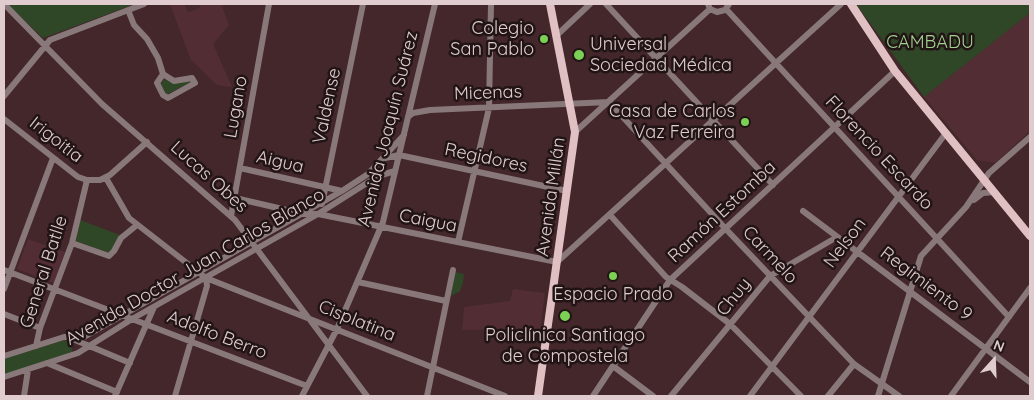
<!DOCTYPE html>
<html>
<head>
<meta charset="utf-8">
<style>
  body { margin:0 }
  #map { position:relative; width:1034px; height:400px; overflow:hidden; background:#43272a; font-family:Quicksand,sans-serif }
  canvas { display:block }
  .frame { position:absolute; inset:0; border:5px solid #e0ccce; pointer-events:none }
  .north { position:absolute; left:969px; top:335px; width:50px; height:50px; -webkit-text-stroke:4px #211415; paint-order:stroke; rotate:20deg; font-size:14px; font-weight:700; line-height:20px; text-align:center; color:#e0ccce }
  .north::after { content:''; display:block; margin:auto; width:18px; height:22px; background:#e0ccce; clip-path:polygon(50% 0,100% 100%,50% 72%,0 100%) }
</style>
</head>
<body>
<div id="map">
<canvas width="1034" height="400"></canvas>
<div class="frame"></div>
<div class="north">N</div>
</div>
<script>
const c = document.querySelector('canvas').getContext('2d');
c.lineJoin = 'round';
function fillPath(path, color) {
  c.fillStyle = color;
  c.fill(path, 'evenodd');
}
function poly(rows) {
  const path = new Path2D();
  for (const r of rows) {
    path.moveTo(r[0], r[1]);
    for (let i = 2; i < r.length; i += 2) path.lineTo(r[i], r[i + 1]);
  }
  return path;
}
function trace(path, color, width, dash) {
  c.strokeStyle = color;
  c.lineWidth = width;
  c.lineCap = dash ? 'butt' : 'round';
  c.setLineDash(dash || []);
  c.stroke(path);
}
function label(font, color, halo, rows, align = 'center') {
  c.font = font + ' Quicksand,sans-serif';
  c.lineWidth = 5;
  c.setLineDash([]);
  c.textBaseline = 'middle';
  c.strokeStyle = halo;
  c.fillStyle = color;
  for (const [text, x, y, turn = 0] of rows) {
    c.save();
    c.translate(x, y);
    c.rotate((+turn || 0) * Math.PI / 180);
    c.textAlign = isNaN(turn) ? turn : align;
    if (halo) c.strokeText(text, 0, 0);
    c.fillText(text, 0, 0);
    c.restore();
  }
}
fillPath(poly([
  [170,4,184,4,188,12,200,8,199,4,221,4,229,25,213,44,232,87,217,85,191,60],
  [1030,13,1030,131,995,163,977,160,924,97],
  [28,239,65,252,54,283,17,269],
  [513,289,545,293,540,329,462,330,464,307,510,301]
]), '#522e34');
fillPath(poly([
  [7,4,135,4,43,38],
  [856,4,1030,4,1030,13,924,97],
  [164,79,173,83,190,79,193,81,166,95,160,85],
  [80,220,120,235,112,252,109,253,76,241],
  [455,272,464,274,463,283,460,291,451,296],
  [65,340,72,344,72,352,4,375,4,358]
]), '#304727');
trace(poly([
  [4,4,102,104,235,220,367,396],
  [606,4,773,185],
  [708,4,710,9,717,12,725,10,729,4],
  [726,9,1009,317],
  [128,10,134,25,147,39,158,58,163,74,157,83,163,95,168,98,195,83,192,78,174,81,163,74],
  [556,36,590,4],
  [4,96,50,40,144,4],
  [609,102,723,226,854,364,899,396],
  [408,117,413,113,430,110,609,102],
  [4,119,78,177,87,180,100,180,110,175,147,142],
  [575,132,710,9],
  [385,158,399,155,567,191],
  [240,168,342,191],
  [106,178,129,218,206,278,505,396],
  [235,198,304,214,318,214,557,262,841,4],
  [974,200,983,193,995,192],
  [322,204,363,4],
  [803,211,1030,382],
  [610,215,666,277,682,287,730,324,801,396],
  [231,216,269,4],
  [458,242,489,108,491,4],
  [72,243,109,256,114,251,121,238,137,225],
  [4,270,307,386],
  [358,282,446,301],
  [4,289,53,158],
  [4,314,40,328],
  [75,340,130,363],
  [36,346,40,328,72,243,87,180],
  [4,356,64,337,84,337,342,191,368,174,404,135],
  [47,363,117,392],
  [613,366,653,396],
  [4,377,78,353,132,319,318,214,378,176,395,171],
  [24,396,28,370],
  [115,396,154,307],
  [175,396,207,286,206,278],
  [302,396,337,329,383,222,435,4],
  [427,396,453,270],
  [593,396,670,280,895,71],
  [671,396,770,276,837,237],
  [750,396,946,133],
  [828,396,854,364],
  [878,396,921,256,966,207,989,173,1030,137],
  [951,396,1030,288]
]), '#88787a', 6);
trace(poly([
  [851,4,895,71,1030,236],
  [538,396,575,132,550,4]
]), '#e1c0c4', 8);
for (const [x, y, r, color] of [
  [544,39,5,"#7bd156"],
  [579,55,6,"#7bd156"],
  [745,122,5,"#7bd156"],
  [613,276,5,"#7bd156"],
  [565,316,6,"#7bd156"]
]) {
  const dot = new Path2D();
  dot.arc(x, y, r, 0, 2 * Math.PI);
  c.fillStyle = color;
  c.fill(dot);
  trace(dot, '#211415', 2);
}
label('18px', '#e0ccce', '#211415', [
  ["Colegio",534,29],
  ["San Pablo",534,50],
  ["Universal",590,45,"left"],
  ["Sociedad Médica",590,66,"left"],
  ["Casa de Carlos",735,112],
  ["Vaz Ferreira",735,133],
  ["Espacio Prado",613,295,"center"],
  ["Policlínica Santiago",565,336,"center"],
  ["de Compostela",565,357,"center"]
], 'right');
label('18px', '#a2d090', '#211415', [
  ["CAMBADU",930,43]
]);
label('18px', '#e0ccce', '#211415', [
  ["Micenas",488,93,-2],
  ["Valdense",327,106,-78],
  ["Lugano",236,107,-80],
  ["Avenida Joaquín Suárez",388,129,-76],
  ["Irigoitia",56,140,38],
  ["Florencio Escardo",879,153,47],
  ["Regidores",486,158,12],
  ["Aigua",280,162,13],
  ["Lucas Obes",209,177,42],
  ["Avenida Millán",551,197,-82],
  ["Ramón Estomba",722,212,-43],
  ["Caigua",428,221,11],
  ["Nelson",845,243,-53],
  ["Carmelo",770,255,47],
  ["Avenida Doctor Juan Carlos Blanco",195,267,-30],
  ["General Batlle",44,272,-72],
  ["Regimiento 9",926,284,37],
  ["Chuy",734,297,-51],
  ["Cisplatina",357,321,22],
  ["Adolfo Berro",217,335,21]
]);
</script>
</body>
</html>
